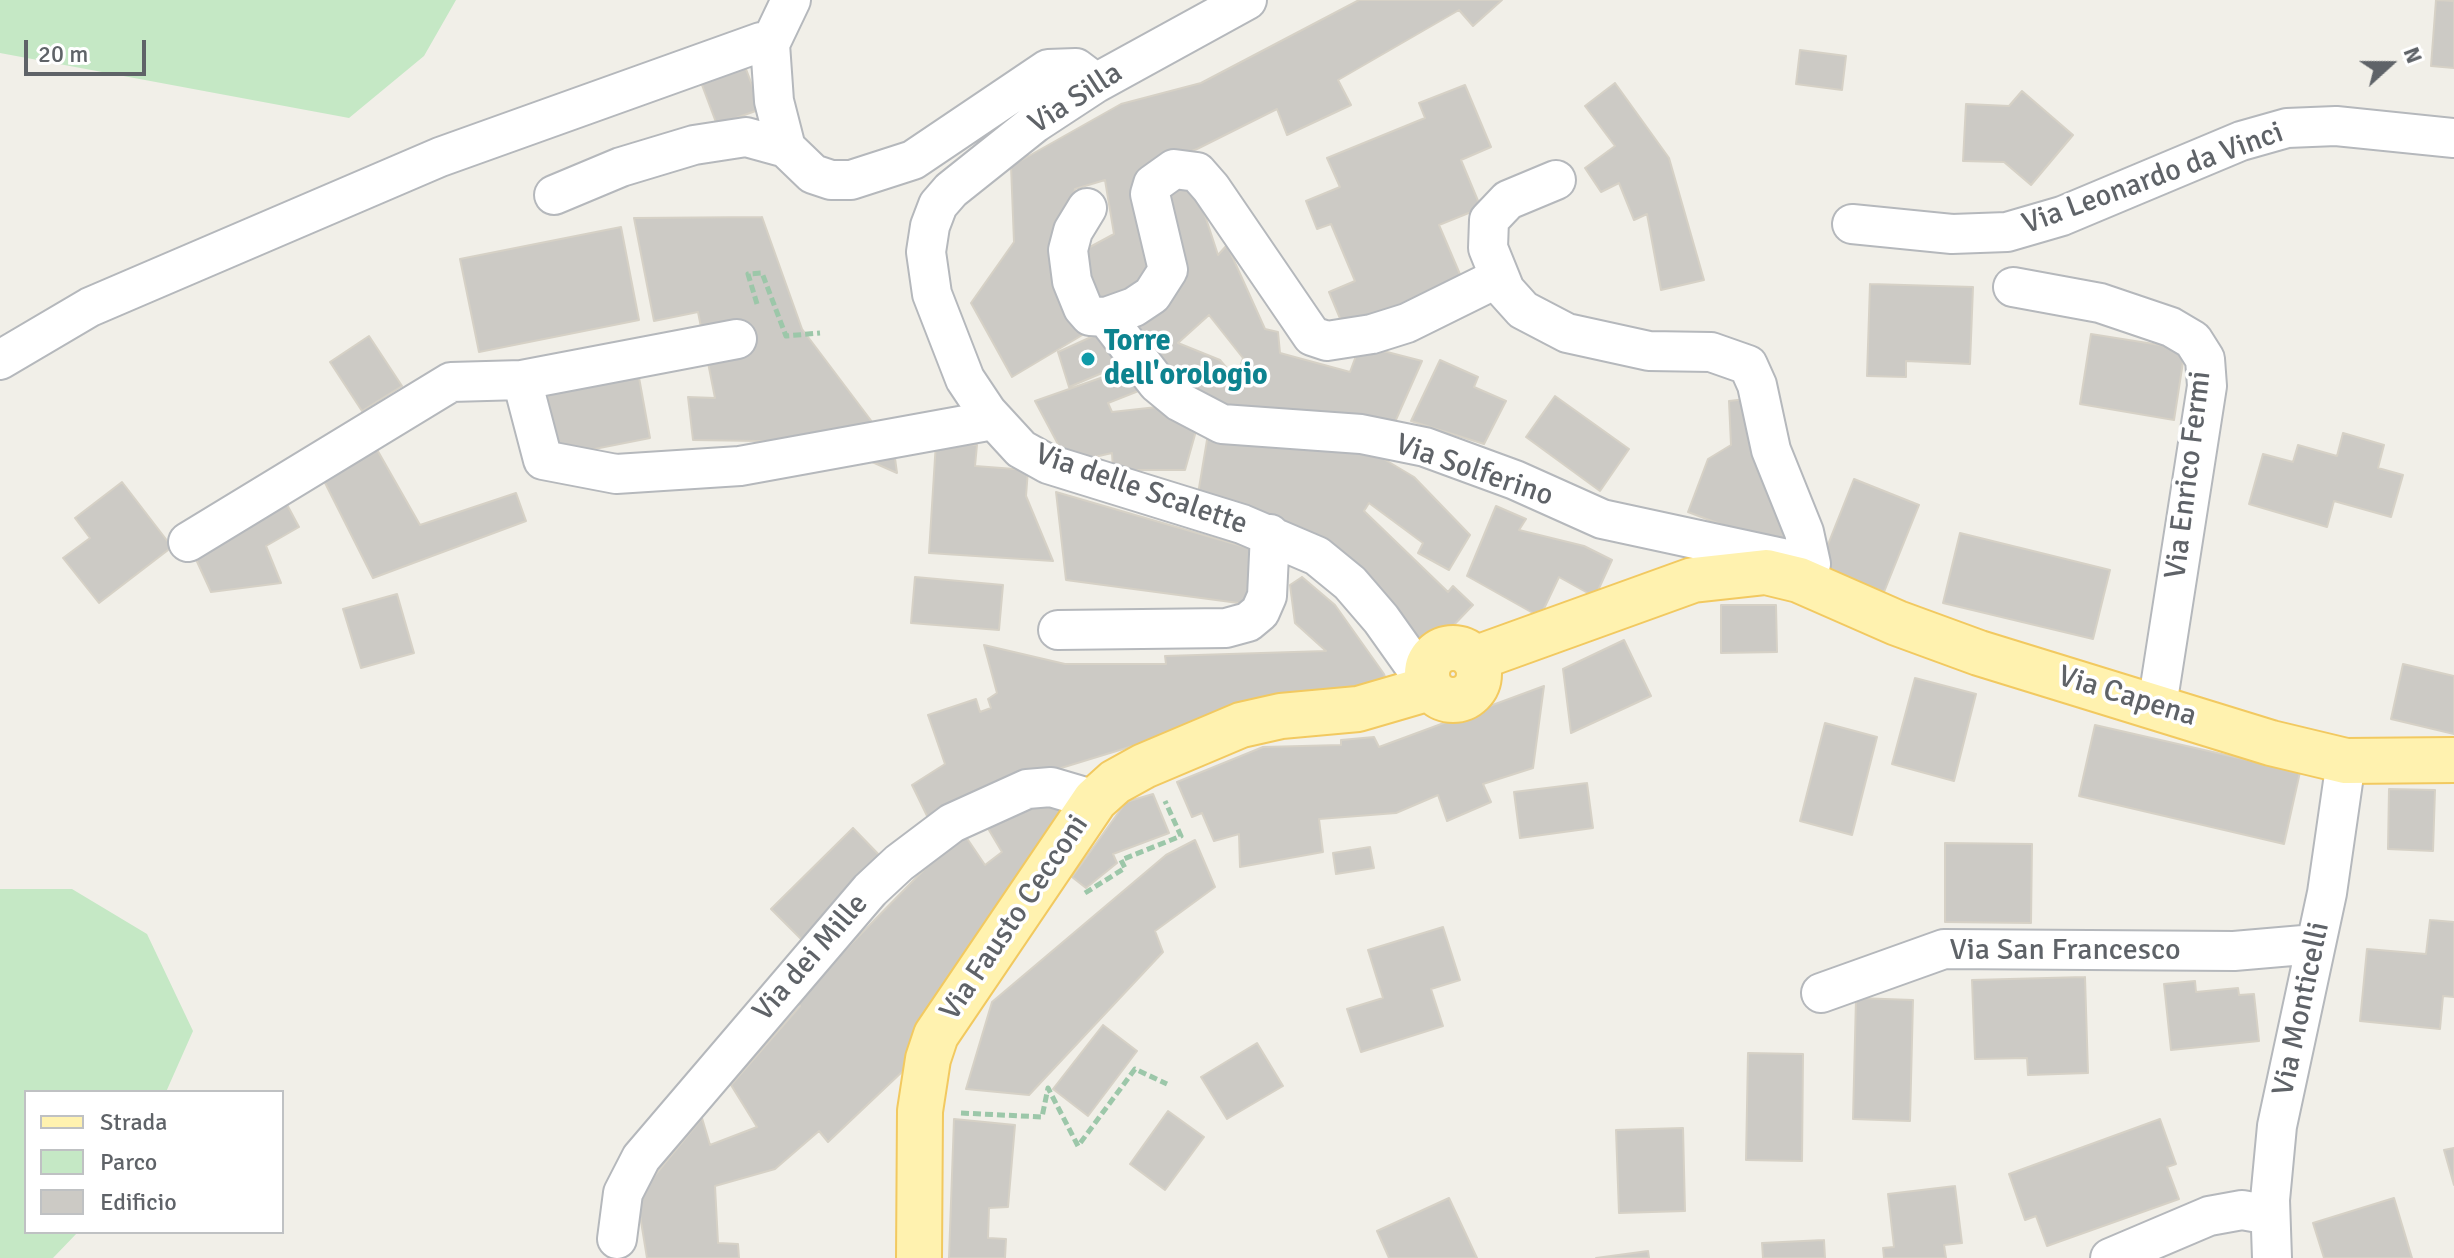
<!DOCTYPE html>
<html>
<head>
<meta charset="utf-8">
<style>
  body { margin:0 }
  #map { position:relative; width:2454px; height:1258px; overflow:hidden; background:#f1efe8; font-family:Signika,sans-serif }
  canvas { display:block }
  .legend { position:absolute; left:24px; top:1090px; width:260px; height:144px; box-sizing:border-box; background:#fff; border:2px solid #bfc1c3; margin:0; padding:10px 14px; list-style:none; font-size:24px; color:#5f6368 }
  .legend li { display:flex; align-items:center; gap:16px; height:40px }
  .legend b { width:40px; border:2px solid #bfc1c3 }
  .north { position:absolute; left:2350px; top:24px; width:80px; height:80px; -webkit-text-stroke:6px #fff; paint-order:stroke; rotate:69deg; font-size:22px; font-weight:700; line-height:32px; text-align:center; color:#5f6368 }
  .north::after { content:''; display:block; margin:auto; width:28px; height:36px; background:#5f6368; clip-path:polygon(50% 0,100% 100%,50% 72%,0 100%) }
  .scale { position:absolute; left:24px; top:40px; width:122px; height:36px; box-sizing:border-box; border:4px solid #5f6368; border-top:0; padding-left:10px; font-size:24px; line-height:28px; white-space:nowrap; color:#5f6368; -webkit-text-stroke:6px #fff; paint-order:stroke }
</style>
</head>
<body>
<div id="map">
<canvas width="2454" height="1258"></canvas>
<ul class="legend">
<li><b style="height:10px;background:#fff2af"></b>Strada</li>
<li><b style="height:22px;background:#c5e8c5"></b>Parco</li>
<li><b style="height:22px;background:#cccac5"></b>Edificio</li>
</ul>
<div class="north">N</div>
<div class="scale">20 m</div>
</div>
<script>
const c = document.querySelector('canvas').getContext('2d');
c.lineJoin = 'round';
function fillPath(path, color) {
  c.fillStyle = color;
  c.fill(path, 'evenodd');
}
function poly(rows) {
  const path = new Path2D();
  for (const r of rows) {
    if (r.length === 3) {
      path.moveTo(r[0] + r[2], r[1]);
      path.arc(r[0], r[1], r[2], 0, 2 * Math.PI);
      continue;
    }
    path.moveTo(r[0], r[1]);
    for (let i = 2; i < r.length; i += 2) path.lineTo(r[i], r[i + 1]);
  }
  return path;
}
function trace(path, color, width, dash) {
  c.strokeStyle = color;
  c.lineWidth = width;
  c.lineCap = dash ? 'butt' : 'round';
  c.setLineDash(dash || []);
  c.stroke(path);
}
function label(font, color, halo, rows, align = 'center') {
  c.font = font + ' Signika,sans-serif';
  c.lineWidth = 7;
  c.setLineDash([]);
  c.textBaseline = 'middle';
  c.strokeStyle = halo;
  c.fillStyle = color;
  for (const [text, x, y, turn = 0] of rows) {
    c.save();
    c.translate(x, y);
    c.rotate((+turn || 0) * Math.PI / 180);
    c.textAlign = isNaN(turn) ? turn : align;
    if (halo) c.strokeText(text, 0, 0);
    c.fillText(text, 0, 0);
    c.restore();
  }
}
fillPath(poly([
  [0,0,456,0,424,56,349,118,0,53],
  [0,889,72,889,147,934,193,1031,166,1092,26,1092,26,1232,78,1232,53,1258,0,1258]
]), '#c5e8c5');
const building = poly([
  [1359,0,1502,0,1473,26,1459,10,1338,80,1351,105,1287,135,1277,109,1197,149,1140,171,1160,247,1144,254,1154,286,1104,312,1077,254,1114,234,1105,180,1075,189,1057,282,1084,334,1012,377,971,303,1014,242,1011,166,1121,104,1201,83,1359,0],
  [2436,0,2454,1,2454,68,2431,66,2436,0],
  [1800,50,1846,56,1842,90,1796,84,1800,50],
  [743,61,761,109,717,125,699,77,743,61],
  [1615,83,1669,158,1704,280,1661,290,1647,214,1634,220,1619,183,1601,192,1585,168,1615,146,1585,106,1615,83],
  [1465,85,1491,147,1461,160,1481,208,1439,225,1462,279,1344,328,1329,292,1355,281,1331,224,1317,229,1306,201,1340,187,1327,158,1425,118,1419,103,1465,85],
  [2022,91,2073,135,2031,185,2004,162,1963,161,1966,104,2009,106,2022,91],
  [1194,182,1218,255,1227,245,1265,329,1278,332,1280,353,1350,372,1360,345,1422,361,1395,422,1237,422,1128,338,1177,273,1155,197,1194,182],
  [1209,315,1243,358,1236,379,1220,360,1178,343,1209,315],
  [762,217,802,329,894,451,897,473,827,442,693,440,688,397,715,398,698,312,654,321,634,218,762,217],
  [621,227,639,320,479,352,460,259,621,227],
  [1870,284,1973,287,1970,364,1906,361,1906,377,1867,376,1870,284],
  [1100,333,1121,365,1069,387,1058,352,1100,333],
  [2091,334,2185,349,2174,420,2080,404,2091,334],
  [369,336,402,386,362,411,330,362,369,336],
  [1440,360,1478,377,1474,387,1506,401,1484,444,1411,421,1440,360],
  [1129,368,1141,390,1108,403,1112,412,1166,406,1198,424,1185,470,1113,470,1112,453,1068,463,1035,401,1129,368],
  [638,372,650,438,559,456,546,389,638,372],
  [1555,396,1629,449,1600,491,1526,437,1555,396],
  [1746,399,1797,540,1789,550,1688,512,1708,459,1731,445,1729,401,1746,399],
  [367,432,420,525,516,493,526,521,373,578,315,463,367,432],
  [2343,433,2384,445,2378,468,2403,475,2391,517,2334,501,2327,527,2249,504,2263,454,2293,462,2298,445,2337,456,2343,433],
  [1208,434,1357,443,1414,477,1470,535,1449,570,1418,553,1423,543,1369,503,1364,511,1448,592,1453,586,1473,605,1424,656,1299,534,1197,500,1208,434],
  [936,442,977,445,975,466,1028,470,1026,496,1053,561,929,553,936,442],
  [1854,479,1919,505,1884,592,1819,567,1854,479],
  [122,482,172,547,99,603,63,558,90,538,75,518,122,482],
  [277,486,299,527,266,546,281,583,211,592,188,542,277,486],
  [1056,492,1252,549,1246,604,1066,580,1056,492],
  [1496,506,1526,519,1519,530,1584,546,1612,560,1595,597,1559,577,1540,617,1467,576,1496,506],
  [1960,533,2110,570,2093,639,1943,603,1960,533],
  [915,577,1003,585,999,630,911,623,915,577],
  [1302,577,1335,605,1384,674,1390,689,1211,722,1022,780,931,824,912,785,945,764,928,715,976,699,980,712,991,708,988,699,997,693,984,645,1065,664,1166,664,1165,656,1326,651,1295,623,1290,585,1302,577],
  [397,594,414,653,361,668,343,609,397,594],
  [1721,605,1776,605,1777,652,1721,653,1721,605],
  [1624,640,1651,696,1571,733,1563,669,1624,640],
  [2403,664,2454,676,2454,734,2391,719,2403,664],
  [1915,678,1976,694,1954,781,1892,764,1915,678],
  [1544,686,1533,768,1483,784,1491,802,1447,821,1438,795,1396,813,1319,819,1323,852,1240,867,1239,834,1214,841,1202,813,1192,817,1177,782,1263,747,1341,745,1341,740,1374,737,1379,747,1544,686],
  [1825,723,1877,737,1852,835,1800,821,1825,723],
  [2095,725,2300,772,2284,844,2079,796,2095,725],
  [1587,783,1593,828,1520,838,1514,792,1587,783],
  [2389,789,2435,790,2433,851,2388,849,2389,789],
  [1153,794,1169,833,1113,854,1117,863,1086,888,1072,877,1126,802,1153,794],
  [1056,799,1069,822,922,1053,828,1142,819,1131,775,1169,715,1186,718,1243,738,1244,739,1258,647,1258,637,1197,702,1118,710,1145,757,1127,731,1085,800,1006,795,1001,962,831,985,865,1002,852,983,820,1056,799],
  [853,828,884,860,802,940,771,909,853,828],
  [1195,840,1215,887,1155,931,1163,952,1029,1095,966,1089,992,1002,1166,855,1195,840],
  [1945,843,2032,844,2031,923,1945,922,1945,843],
  [1370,847,1374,868,1336,874,1333,853,1370,847],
  [2430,920,2454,922,2454,997,2443,996,2440,1029,2360,1021,2367,949,2426,954,2430,920],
  [1443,927,1460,980,1431,989,1443,1026,1361,1052,1347,1009,1383,998,1368,950,1443,927],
  [2085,977,2088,1073,2028,1075,2027,1058,1975,1059,1972,980,2085,977],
  [2195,981,2196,992,2238,988,2239,995,2254,994,2259,1041,2171,1050,2164,984,2195,981],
  [1856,998,1913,1000,1910,1121,1853,1119,1856,998],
  [1103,1025,1137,1051,1088,1116,1053,1089,1103,1025],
  [1257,1043,1283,1086,1227,1119,1201,1077,1257,1043],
  [1748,1053,1803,1054,1802,1161,1746,1160,1748,1053],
  [1168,1111,1204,1137,1165,1190,1130,1164,1168,1111],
  [954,1119,1015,1125,1008,1207,989,1208,988,1238,1006,1239,1005,1258,949,1258,954,1119],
  [2160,1119,2176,1164,2167,1167,2179,1199,2047,1246,2036,1216,2025,1220,2009,1174,2160,1119],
  [1683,1128,1685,1211,1619,1213,1616,1130,1683,1128],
  [2454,1148,2454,1185,2444,1150,2454,1148],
  [1955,1186,1962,1243,1944,1245,1946,1258,1884,1258,1883,1248,1894,1247,1888,1194,1955,1186],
  [1449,1198,1477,1258,1389,1258,1377,1231,1449,1198],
  [2394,1198,2412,1258,2324,1258,2313,1223,2394,1198],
  [1824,1240,1825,1258,1763,1258,1762,1243,1824,1240],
  [1648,1251,1649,1258,1596,1258,1648,1251]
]);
fillPath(building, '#cccac5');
trace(building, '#d6d1c6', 2);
const minor = poly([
  [1247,0,1096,83,1035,123,951,190,938,205,930,226,926,252,932,294,965,379,987,412,1021,449,1048,464,1242,524,1317,556,1350,583,1381,619,1430,688],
  [786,148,774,101,770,44,791,0],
  [1556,180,1508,200,1489,220,1488,248,1505,290,1523,310,1567,333,1649,351,1711,352,1748,365,1757,385,1771,450,1804,532,1811,564],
  [554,195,621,167,694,145,746,137,786,148,813,174,831,180,851,180,913,160,1048,69,1076,68,1096,83],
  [1087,208,1073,231,1068,250,1072,281,1083,308,1090,316,1106,317,1134,307,1152,295,1168,270,1150,194,1153,184,1174,169,1197,172,1211,188,1312,336,1327,341,1372,334,1407,323,1498,278],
  [1852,224,1952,234,2007,232,2062,216,2241,141,2287,128,2336,126,2454,138],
  [2013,287,2100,303,2171,327,2193,340,2205,359,2207,386,2157,706],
  [1106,317,1157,383,1180,402,1222,424,1361,434,1425,447,1515,480,1602,519,1801,562],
  [737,339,522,380,543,460,616,474,740,466,993,420],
  [0,360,90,307,440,157,761,42,770,44],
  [188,542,451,382,522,380],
  [1058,630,1226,628,1248,622,1260,612,1267,596,1270,534],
  [1821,993,1944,949,2234,951,2315,944],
  [617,1239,623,1193,641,1158,870,890,899,863,952,823,1027,789,1051,787,1095,800],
  [2110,1258,2209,1216,2242,1210,2270,1215],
  [2272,1258,2270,1200,2277,1126,2327,893,2346,761]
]);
const major = poly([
  [1453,674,26],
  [1474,659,1693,580,1766,572,1799,580,1897,623,1979,653,2271,743,2346,761,2454,760],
  [919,1258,920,1111,928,1059,936,1035,1095,800,1115,782,1144,766,1241,725,1281,716,1358,709,1430,688]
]);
trace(minor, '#b5b8bc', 42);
trace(major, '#f2c960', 48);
trace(poly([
  [757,304,748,274,762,273,786,336,820,333],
  [1085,893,1125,868,1121,860,1181,836,1165,801],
  [961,1113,1042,1117,1048,1088,1078,1146,1135,1069,1167,1084]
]), '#9cc7a9', 5, [8, 4]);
trace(minor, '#fff', 38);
trace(major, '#fff2af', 44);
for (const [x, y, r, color] of [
  [1088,359,8,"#0f9aa8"]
]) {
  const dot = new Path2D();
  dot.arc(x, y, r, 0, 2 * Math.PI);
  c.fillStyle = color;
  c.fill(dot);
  trace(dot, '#fff', 3);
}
label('30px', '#5f6368', '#fff', [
  ["Via Silla",1076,99,-33],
  ["Via Leonardo da Vinci",2153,179,-20],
  ["Via Solferino",1474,471,19],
  ["Via Enrico Fermi",2189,475,-83],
  ["Via delle Scalette",1141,490,19],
  ["Via Capena",2127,697,17],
  ["Via Fausto Cecconi",1015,918,-56],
  ["Via San Francesco",2065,951],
  ["Via dei Mille",811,958,-49],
  ["Via Monticelli",2302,1009,-78]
]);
label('bold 30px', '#0d838f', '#fff', [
  ["Torre",1104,342],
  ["dell'orologio",1104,376]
], 'left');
</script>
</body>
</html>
